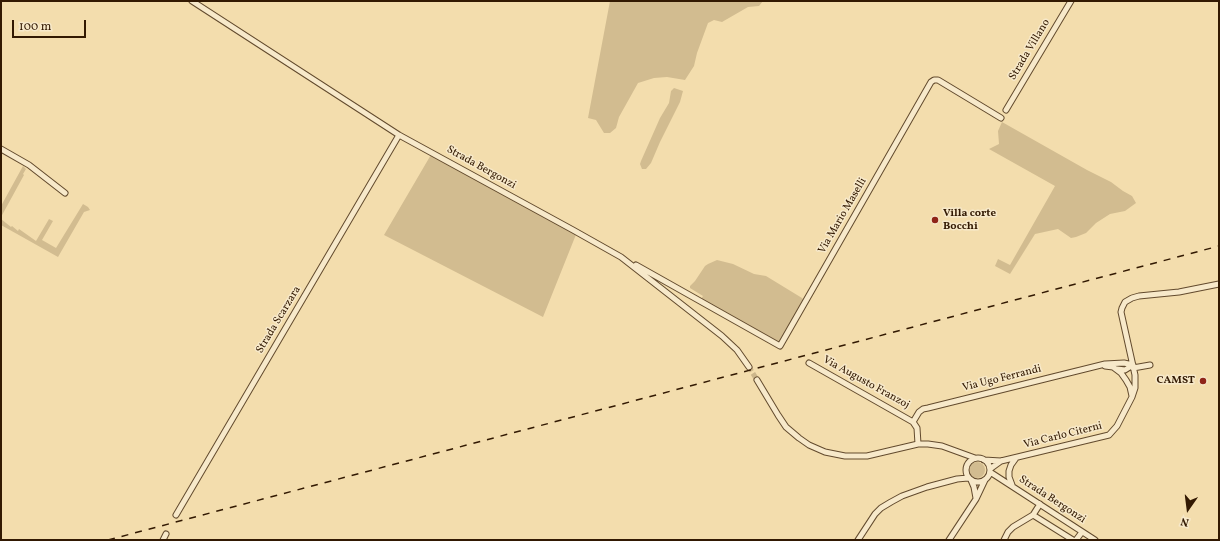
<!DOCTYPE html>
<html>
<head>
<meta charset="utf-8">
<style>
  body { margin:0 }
  #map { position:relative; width:1220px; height:541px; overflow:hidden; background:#f3ddad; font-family:Vollkorn,serif }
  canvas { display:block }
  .frame { position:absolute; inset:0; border:2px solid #321902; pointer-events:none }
  .north { position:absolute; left:1168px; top:489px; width:40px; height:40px; -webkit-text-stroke:3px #f7e9ca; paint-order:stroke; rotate:194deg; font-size:11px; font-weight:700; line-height:16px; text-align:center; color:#321902 }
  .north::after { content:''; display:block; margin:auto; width:14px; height:18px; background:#321902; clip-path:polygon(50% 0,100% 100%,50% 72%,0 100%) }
  .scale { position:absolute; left:12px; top:20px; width:74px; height:18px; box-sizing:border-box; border:2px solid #321902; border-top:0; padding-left:5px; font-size:12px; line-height:14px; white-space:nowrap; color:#321902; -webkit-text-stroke:3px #f7e9ca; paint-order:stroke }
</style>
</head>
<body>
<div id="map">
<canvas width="1220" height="541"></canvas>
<div class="frame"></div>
<div class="north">N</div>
<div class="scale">100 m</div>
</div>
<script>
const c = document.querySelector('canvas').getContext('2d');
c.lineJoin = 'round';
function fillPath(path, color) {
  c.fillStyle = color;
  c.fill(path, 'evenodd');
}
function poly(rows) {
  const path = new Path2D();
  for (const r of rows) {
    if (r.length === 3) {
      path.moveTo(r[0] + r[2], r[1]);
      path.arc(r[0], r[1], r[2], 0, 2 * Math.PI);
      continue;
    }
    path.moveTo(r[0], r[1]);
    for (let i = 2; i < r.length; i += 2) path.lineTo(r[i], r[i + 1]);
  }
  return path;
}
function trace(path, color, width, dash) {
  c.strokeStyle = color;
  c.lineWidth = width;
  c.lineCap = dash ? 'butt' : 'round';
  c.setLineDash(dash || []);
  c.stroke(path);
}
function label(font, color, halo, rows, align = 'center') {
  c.font = font + ' Vollkorn,serif';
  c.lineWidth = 3;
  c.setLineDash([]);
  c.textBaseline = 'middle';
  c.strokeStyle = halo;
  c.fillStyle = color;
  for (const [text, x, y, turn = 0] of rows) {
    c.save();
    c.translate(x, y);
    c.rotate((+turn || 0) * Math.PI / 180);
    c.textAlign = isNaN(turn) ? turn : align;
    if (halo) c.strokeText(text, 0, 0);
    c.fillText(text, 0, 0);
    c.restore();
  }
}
fillPath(poly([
  [610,1,763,1,759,6,748,7,722,22,714,20,708,23,697,53,694,66,685,80,667,77,654,78,638,83,619,117,616,128,610,133,604,133,596,120,588,118],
  [674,88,683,91,680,102,660,142,651,163,646,169,642,169,640,164,641,161,660,118,669,103,671,91],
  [1002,122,1087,170,1111,182,1123,191,1132,196,1136,203,1125,211,1110,214,1096,223,1086,233,1076,237,1071,238,1058,229,1035,234,1010,274,995,266,998,259,1010,265,1055,186,989,149,999,144,998,131],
  [432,153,577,232,543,317,384,235],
  [23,166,26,169,23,174,24,175,1,217,1,206],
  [83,204,88,207,90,210,84,212,58,257,1,225,1,219,11,227,12,226,18,231,19,229,36,241,49,219,53,221,42,240,56,248],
  [717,260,733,264,754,274,766,276,802,298,805,301,780,344,701,299,703,296,690,288,690,286,695,281,705,266,708,264],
  [977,470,8]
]), '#d2bc90');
trace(poly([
  [749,367,757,380]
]), '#ccb68b', 5, [5, 2.5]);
const street = poly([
  [192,1,399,135,573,230,621,257,722,336,737,350,749,367],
  [1006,110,1071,1],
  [1,149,29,165,65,193],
  [636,265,780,346,931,82,934,80,938,80,1001,118],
  [809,363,913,422,917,428,918,444],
  [1105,366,1113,367,1121,373,1126,380,1130,387,1132,396],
  [1133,368,1150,365],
  [1117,369,1125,370,1133,365],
  [757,380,778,415,786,427,799,438,809,445,825,452,845,456,867,456,918,444,928,444,942,446,975,458],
  [913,422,919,412,923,409,928,408,1105,364,1124,363,1133,365],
  [978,470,12],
  [984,460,1001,461,1109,435,1117,426,1132,397,1135,388,1135,375,1121,312,1122,308,1125,302,1132,298,1139,296,1179,292,1219,284],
  [990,469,1001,461],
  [990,472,1095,540],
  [971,480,974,487,976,498],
  [1012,485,1009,477,1009,471,1011,465,1016,458],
  [176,515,399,135],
  [1033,515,1073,540],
  [163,540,166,534],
  [858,540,875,514,881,508,891,502,902,496,927,487,957,479,968,478],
  [949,540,976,499,985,480],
  [1004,540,1008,532,1013,527,1033,515,1040,504],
  [1076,540,1082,532]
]);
trace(street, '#624a2d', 7);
trace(street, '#f7e9ca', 5);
trace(poly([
  [108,540,1219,246]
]), '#321902', 1.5, [7, 7]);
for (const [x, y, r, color] of [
  [935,220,4,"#8f2418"],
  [1203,381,4,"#8f2418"]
]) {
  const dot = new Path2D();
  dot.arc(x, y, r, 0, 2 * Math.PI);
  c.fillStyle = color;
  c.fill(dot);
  trace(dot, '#f7e9ca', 1.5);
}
label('11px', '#321902', '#f7e9ca', [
  ["Strada Villano",1030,50,-59],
  ["Strada Bergonzi",481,168,29],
  ["Via Mario Maselli",843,216,-60],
  ["Strada Scarzara",279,320,-59],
  ["Via Ugo Ferrandi",1002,379,-14],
  ["Via Augusto Franzoj",866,383,29],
  ["Via Carlo Citerni",1063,436,-14],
  ["Strada Bergonzi",1052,500,33]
]);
label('bold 11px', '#321902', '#f7e9ca', [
  ["Villa corte",943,214],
  ["Bocchi",943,227],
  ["CAMST",1195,381,"right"]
], 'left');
</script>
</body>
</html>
